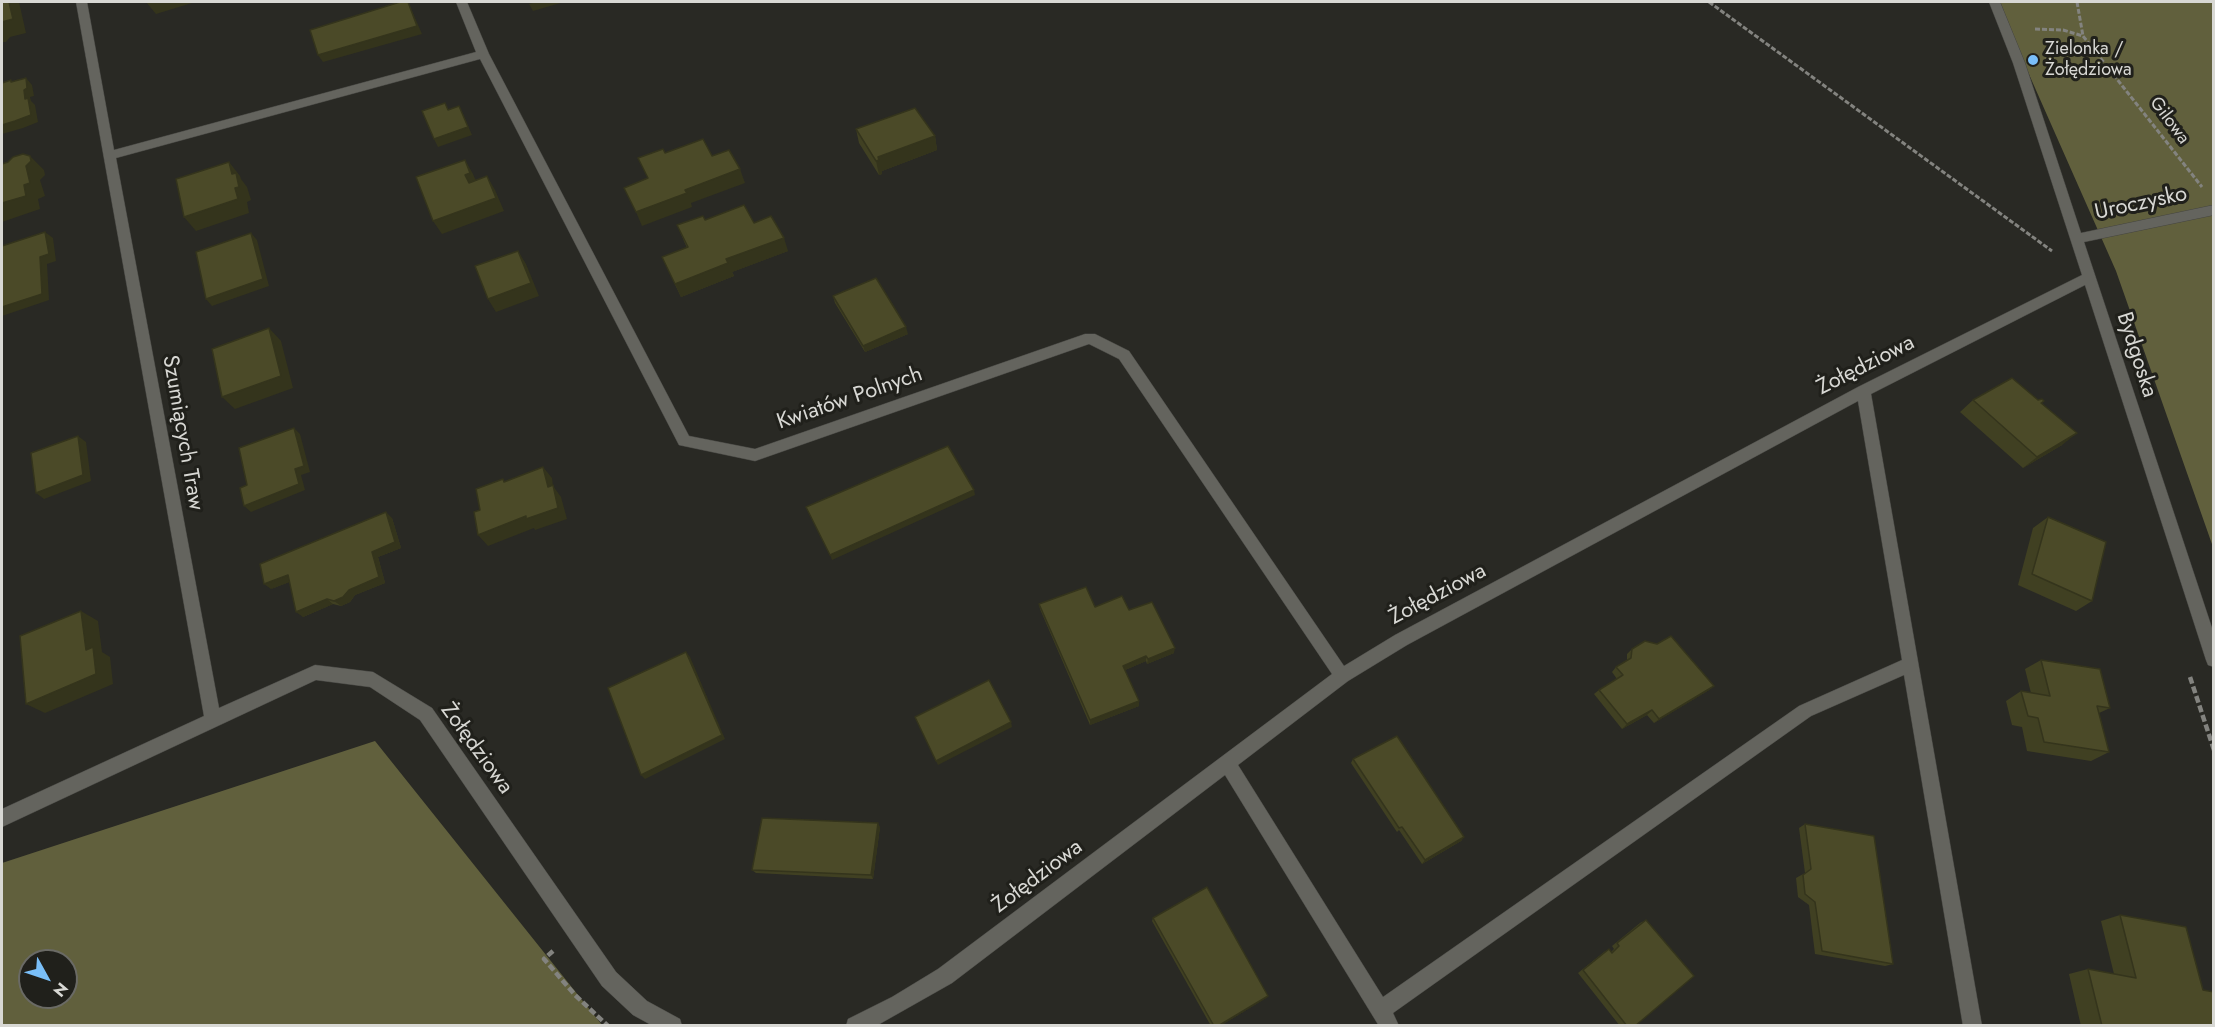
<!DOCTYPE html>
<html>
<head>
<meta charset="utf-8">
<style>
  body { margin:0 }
  #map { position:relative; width:2215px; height:1027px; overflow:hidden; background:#292924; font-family:Jost,sans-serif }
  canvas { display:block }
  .frame { position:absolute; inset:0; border:3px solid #d8d8d4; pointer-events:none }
  .north { position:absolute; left:18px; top:949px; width:60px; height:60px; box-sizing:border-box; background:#20201b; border:2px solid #6a6a65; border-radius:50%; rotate:130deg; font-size:16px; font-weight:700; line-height:24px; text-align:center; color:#d8d8d4 }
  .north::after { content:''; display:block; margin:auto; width:21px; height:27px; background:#7abff8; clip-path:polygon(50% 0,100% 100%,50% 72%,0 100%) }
</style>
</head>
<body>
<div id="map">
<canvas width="2215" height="1027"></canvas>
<div class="frame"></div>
<div class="north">N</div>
</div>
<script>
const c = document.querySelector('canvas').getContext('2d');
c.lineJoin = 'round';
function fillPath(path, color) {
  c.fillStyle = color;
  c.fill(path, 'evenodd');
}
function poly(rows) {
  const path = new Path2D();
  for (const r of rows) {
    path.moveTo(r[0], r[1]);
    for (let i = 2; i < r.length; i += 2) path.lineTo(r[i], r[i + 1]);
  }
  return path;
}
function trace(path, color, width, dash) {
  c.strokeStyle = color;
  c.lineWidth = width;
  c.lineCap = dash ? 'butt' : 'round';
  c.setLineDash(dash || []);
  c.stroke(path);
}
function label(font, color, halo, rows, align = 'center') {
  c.font = font + ' Jost,sans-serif';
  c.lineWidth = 6;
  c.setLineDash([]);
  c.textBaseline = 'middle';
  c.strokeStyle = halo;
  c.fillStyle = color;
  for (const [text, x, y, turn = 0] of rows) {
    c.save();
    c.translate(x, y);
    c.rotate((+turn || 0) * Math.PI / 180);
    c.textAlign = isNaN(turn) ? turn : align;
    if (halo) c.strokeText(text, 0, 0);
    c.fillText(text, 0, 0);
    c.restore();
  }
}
fillPath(poly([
  [1997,2,2213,2,2213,547,2116,271],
  [375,741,602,1025,2,1025,2,863],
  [30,961,66,961,66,997,30,997]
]), '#61603d');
const minor = poly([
  [76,2,87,2,114,150,476,52,456,2,467,2,489,54,689,436,755,449,1085,334,1095,334,1129,351,1344,666,1395,635,1858,387,2082,275,2013,63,1989,2,2000,2,2025,63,2081,233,2214,205,2214,215,2084,242,2214,634,2214,667,2208,665,2206,660,2085,285,1871,394,1982,1026,1963,1026,1904,675,1811,716,1393,1013,1399,1026,1379,1026,1225,775,952,983,876,1026,846,1026,848,1019,892,997,938,969,1332,674,1119,359,1089,344,755,461,679,445,480,59,116,158,219,708,315,665,373,672,432,708,616,972,647,1001,680,1019,682,1026,653,1026,633,1015,602,986,420,720,370,687,316,680,2,827,2,809,204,716,76,2],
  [1858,401,1902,660,1799,706,1383,997,1238,765,1348,681,1407,645,1858,401]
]);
trace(minor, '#454541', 1);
trace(poly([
  [1709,2,2052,251],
  [2077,2,2083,36],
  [2035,29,2063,30,2083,36,2202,187]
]), '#83837f', 3, [5, 2]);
trace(poly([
  [2190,677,2214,750],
  [553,951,544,959,575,995,608,1026]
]), '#83837f', 4.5, [7, 3]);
fillPath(minor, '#64645e');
fillPath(poly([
  [856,129,935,136,937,150,882,171,882,174,879,175,859,143],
  [705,220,754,223,788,251,732,272,734,276,681,297,662,257,687,248,677,225],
  [833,296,908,334,865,352,835,303],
  [1973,400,2042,403,2062,445,2023,468,1960,412],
  [2048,517,2092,601,2076,611,2018,585,2033,528],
  [392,518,401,548,378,557,385,583,355,595,350,602,341,606,333,604,303,617,289,582,271,589],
  [1039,604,1095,607,1129,610,1174,653,1147,664,1146,661,1125,670,1139,706,1090,725,1040,609],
  [1632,649,1709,690,1654,723,1647,715,1622,729,1594,694,1599,690,1617,679,1612,672,1616,667,1627,661,1627,654],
  [2041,660,2110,708,2099,713,2109,752,2091,761,2027,751,2022,727,2012,725,2006,701,2021,691,2031,693,2025,669],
  [1353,759,1464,837,1461,841,1422,864,1399,830,1397,832,1351,763],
  [1805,824,1893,964,1885,966,1815,954,1809,905,1798,897,1796,878,1805,873,1799,828],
  [880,827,873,879,756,873,752,870],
  [2120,915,2214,1026,2081,1026,2069,974,2088,969,2114,974,2101,921],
  [1153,918,1266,998,1220,1026,1211,1026,1152,921],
  [1646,920,1635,1026,1620,1026,1578,973,1604,952,1609,949,1611,952,1614,949,1612,946,1640,923]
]), '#404022');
fillPath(poly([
  [9,2,19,2,26,33,10,37,6,42,2,42,2,22],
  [146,2,191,2,192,3,156,14],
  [408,2,422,34,323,62,318,55],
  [536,2,564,2,533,11,529,4],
  [26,78,32,85,34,96,30,97,31,101,35,105,38,122,23,128,2,134,2,125,24,90],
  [459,106,463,114,472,135,438,147,434,139],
  [935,136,937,150,882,171,882,174,879,175,876,161,878,157],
  [30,156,44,170,45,175,40,180,45,196,38,199,40,209,2,222,2,203,24,185,26,166],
  [465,160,473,174,478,186,469,183,465,175],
  [229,162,240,176,241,179,247,187,251,200,247,202,249,213,196,231,184,217,232,174],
  [740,169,745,183,691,203,692,207,642,226,636,212,685,190],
  [487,176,495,190,504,211,442,234,433,221],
  [45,232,53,238,56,261,47,264,49,300,2,316,2,307],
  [251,233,257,240,269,286,212,306,206,299],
  [784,238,788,251,732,272,734,276,681,297,675,284,726,259],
  [518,251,526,264,539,296,496,312,488,299],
  [906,327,908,334,865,352,863,346],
  [269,328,281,341,293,388,235,409,222,397],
  [294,428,300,434,310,472,301,475,305,490,251,512,244,506,295,469],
  [2077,433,2062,445,2023,468,2037,457],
  [78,436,86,442,91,481,44,499,36,493],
  [543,467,552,478,553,486,561,497,567,519,535,530,534,528,488,546,478,535,526,516,548,487],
  [974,490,975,495,832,560,830,555],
  [386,512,392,518,401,548,378,557,385,583,355,595,350,602,341,606,334,601,372,552],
  [288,575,295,580,271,589,264,584],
  [327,599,333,604,303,617,296,612],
  [81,611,98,621,102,652,110,657,113,684,45,713,26,704,86,650],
  [1175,648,1174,653,1147,664,1148,659],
  [686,652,690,657,725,739,645,779,641,775],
  [1146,656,1146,661,1123,671,1123,666],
  [1714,686,1709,690,1654,723,1659,719],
  [1139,701,1139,706,1090,725,1090,720],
  [1652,710,1647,715,1622,729,1627,724],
  [1011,722,1012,727,938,765,936,761],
  [878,823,880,827,873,879,871,875],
  [1464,837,1461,841,1422,864,1425,860],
  [1268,996,1266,998,1220,1026,1218,1026]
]), '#34341c');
const building = poly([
  [2,2,9,2,13,19,2,22,2,2],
  [400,2,408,2,417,26,318,55,310,30,400,2],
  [26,78,27,88,24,90,25,99,28,98,31,115,15,121,2,125,2,83,11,80,11,82,26,78],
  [445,103,448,110,459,106,468,127,434,139,422,111,445,103],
  [915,108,935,136,878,157,879,160,876,161,856,129,915,108],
  [703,139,712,156,729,150,740,169,685,190,687,193,636,212,624,188,648,178,638,158,663,149,665,153,703,139],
  [23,154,30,156,31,161,26,166,30,183,24,185,26,196,2,203,2,164,8,162,13,157,23,154],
  [465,160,470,173,465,175,469,183,487,176,496,198,433,221,416,177,465,160],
  [229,162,232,174,236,173,239,187,235,188,238,199,184,217,176,179,229,162],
  [744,205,754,223,771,216,784,238,726,259,728,263,675,284,662,257,688,247,677,225,703,216,705,220,744,205],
  [45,232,49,254,40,257,42,294,2,307,2,246,45,232],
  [251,233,263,279,206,299,196,252,251,233],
  [518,251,531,283,488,299,475,266,518,251],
  [876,278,906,327,863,346,833,296,876,278],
  [269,328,281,376,222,397,212,349,269,328],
  [2012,378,2038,400,2042,399,2044,401,2041,403,2077,433,2037,457,1973,400,2012,378],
  [294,428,304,466,295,469,299,484,244,506,240,488,247,485,239,448,294,428],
  [78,436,83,475,36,493,31,453,78,436],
  [948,446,974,490,830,555,806,507,948,446],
  [543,467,548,487,553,485,558,508,526,519,526,516,478,535,474,512,480,510,476,489,503,479,504,482,543,467],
  [386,512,395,542,372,552,379,577,349,590,343,597,334,601,327,599,296,612,288,575,264,584,260,564,386,512],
  [2048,517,2106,542,2092,601,2032,574,2048,517],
  [1086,587,1095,607,1122,596,1129,610,1152,602,1175,648,1148,659,1146,656,1123,666,1139,701,1090,720,1039,604,1086,587],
  [81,611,86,650,93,647,96,674,26,704,20,636,81,611],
  [1671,636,1714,686,1659,719,1652,710,1627,724,1599,690,1623,675,1616,667,1631,658,1632,649,1645,641,1657,644,1671,636],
  [686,652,722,735,641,775,608,688,686,652],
  [2041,660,2100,669,2110,708,2097,706,2109,752,2044,742,2038,718,2028,716,2021,691,2050,696,2041,660],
  [989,680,1011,722,936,761,915,717,989,680],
  [1397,736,1464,837,1425,860,1402,827,1399,828,1353,759,1397,736],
  [762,818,878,823,871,875,752,870,762,818],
  [1805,824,1874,836,1893,964,1822,951,1815,902,1805,894,1803,875,1811,869,1805,824],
  [1207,887,1268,996,1218,1026,1214,1026,1153,918,1207,887],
  [2120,915,2186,927,2203,990,2214,992,2214,1026,2102,1026,2088,969,2136,978,2120,915],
  [1646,920,1694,976,1635,1026,1627,1026,1583,970,1609,949,1612,953,1619,946,1617,943,1646,920]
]);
fillPath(building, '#4b4a28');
trace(building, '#34341c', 1.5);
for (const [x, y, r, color] of [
  [2033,60,6,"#7abff8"]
]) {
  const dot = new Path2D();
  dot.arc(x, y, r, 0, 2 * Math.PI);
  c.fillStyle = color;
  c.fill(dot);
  trace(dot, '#20201b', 2);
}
label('18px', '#d8d8d4', '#20201b', [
  ["Zielonka /",2045,50],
  ["Żołędziowa",2045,71]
], 'left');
label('18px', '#d8d8d4', '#20201b', [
  ["Gilowa",2169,121,53]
]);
label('22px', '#d8d8d4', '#20201b', [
  ["Uroczysko",2141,204,-12],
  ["Bydgoska",2136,355,72],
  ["Żołędziowa",1866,366,-27],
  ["Kwiatów Polnych",850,399,-19],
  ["Szumiących Traw",182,433,80],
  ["Żołędziowa",1438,595,-28],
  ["Żołędziowa",476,749,54],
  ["Żołędziowa",1038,877,-37]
]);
</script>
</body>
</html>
